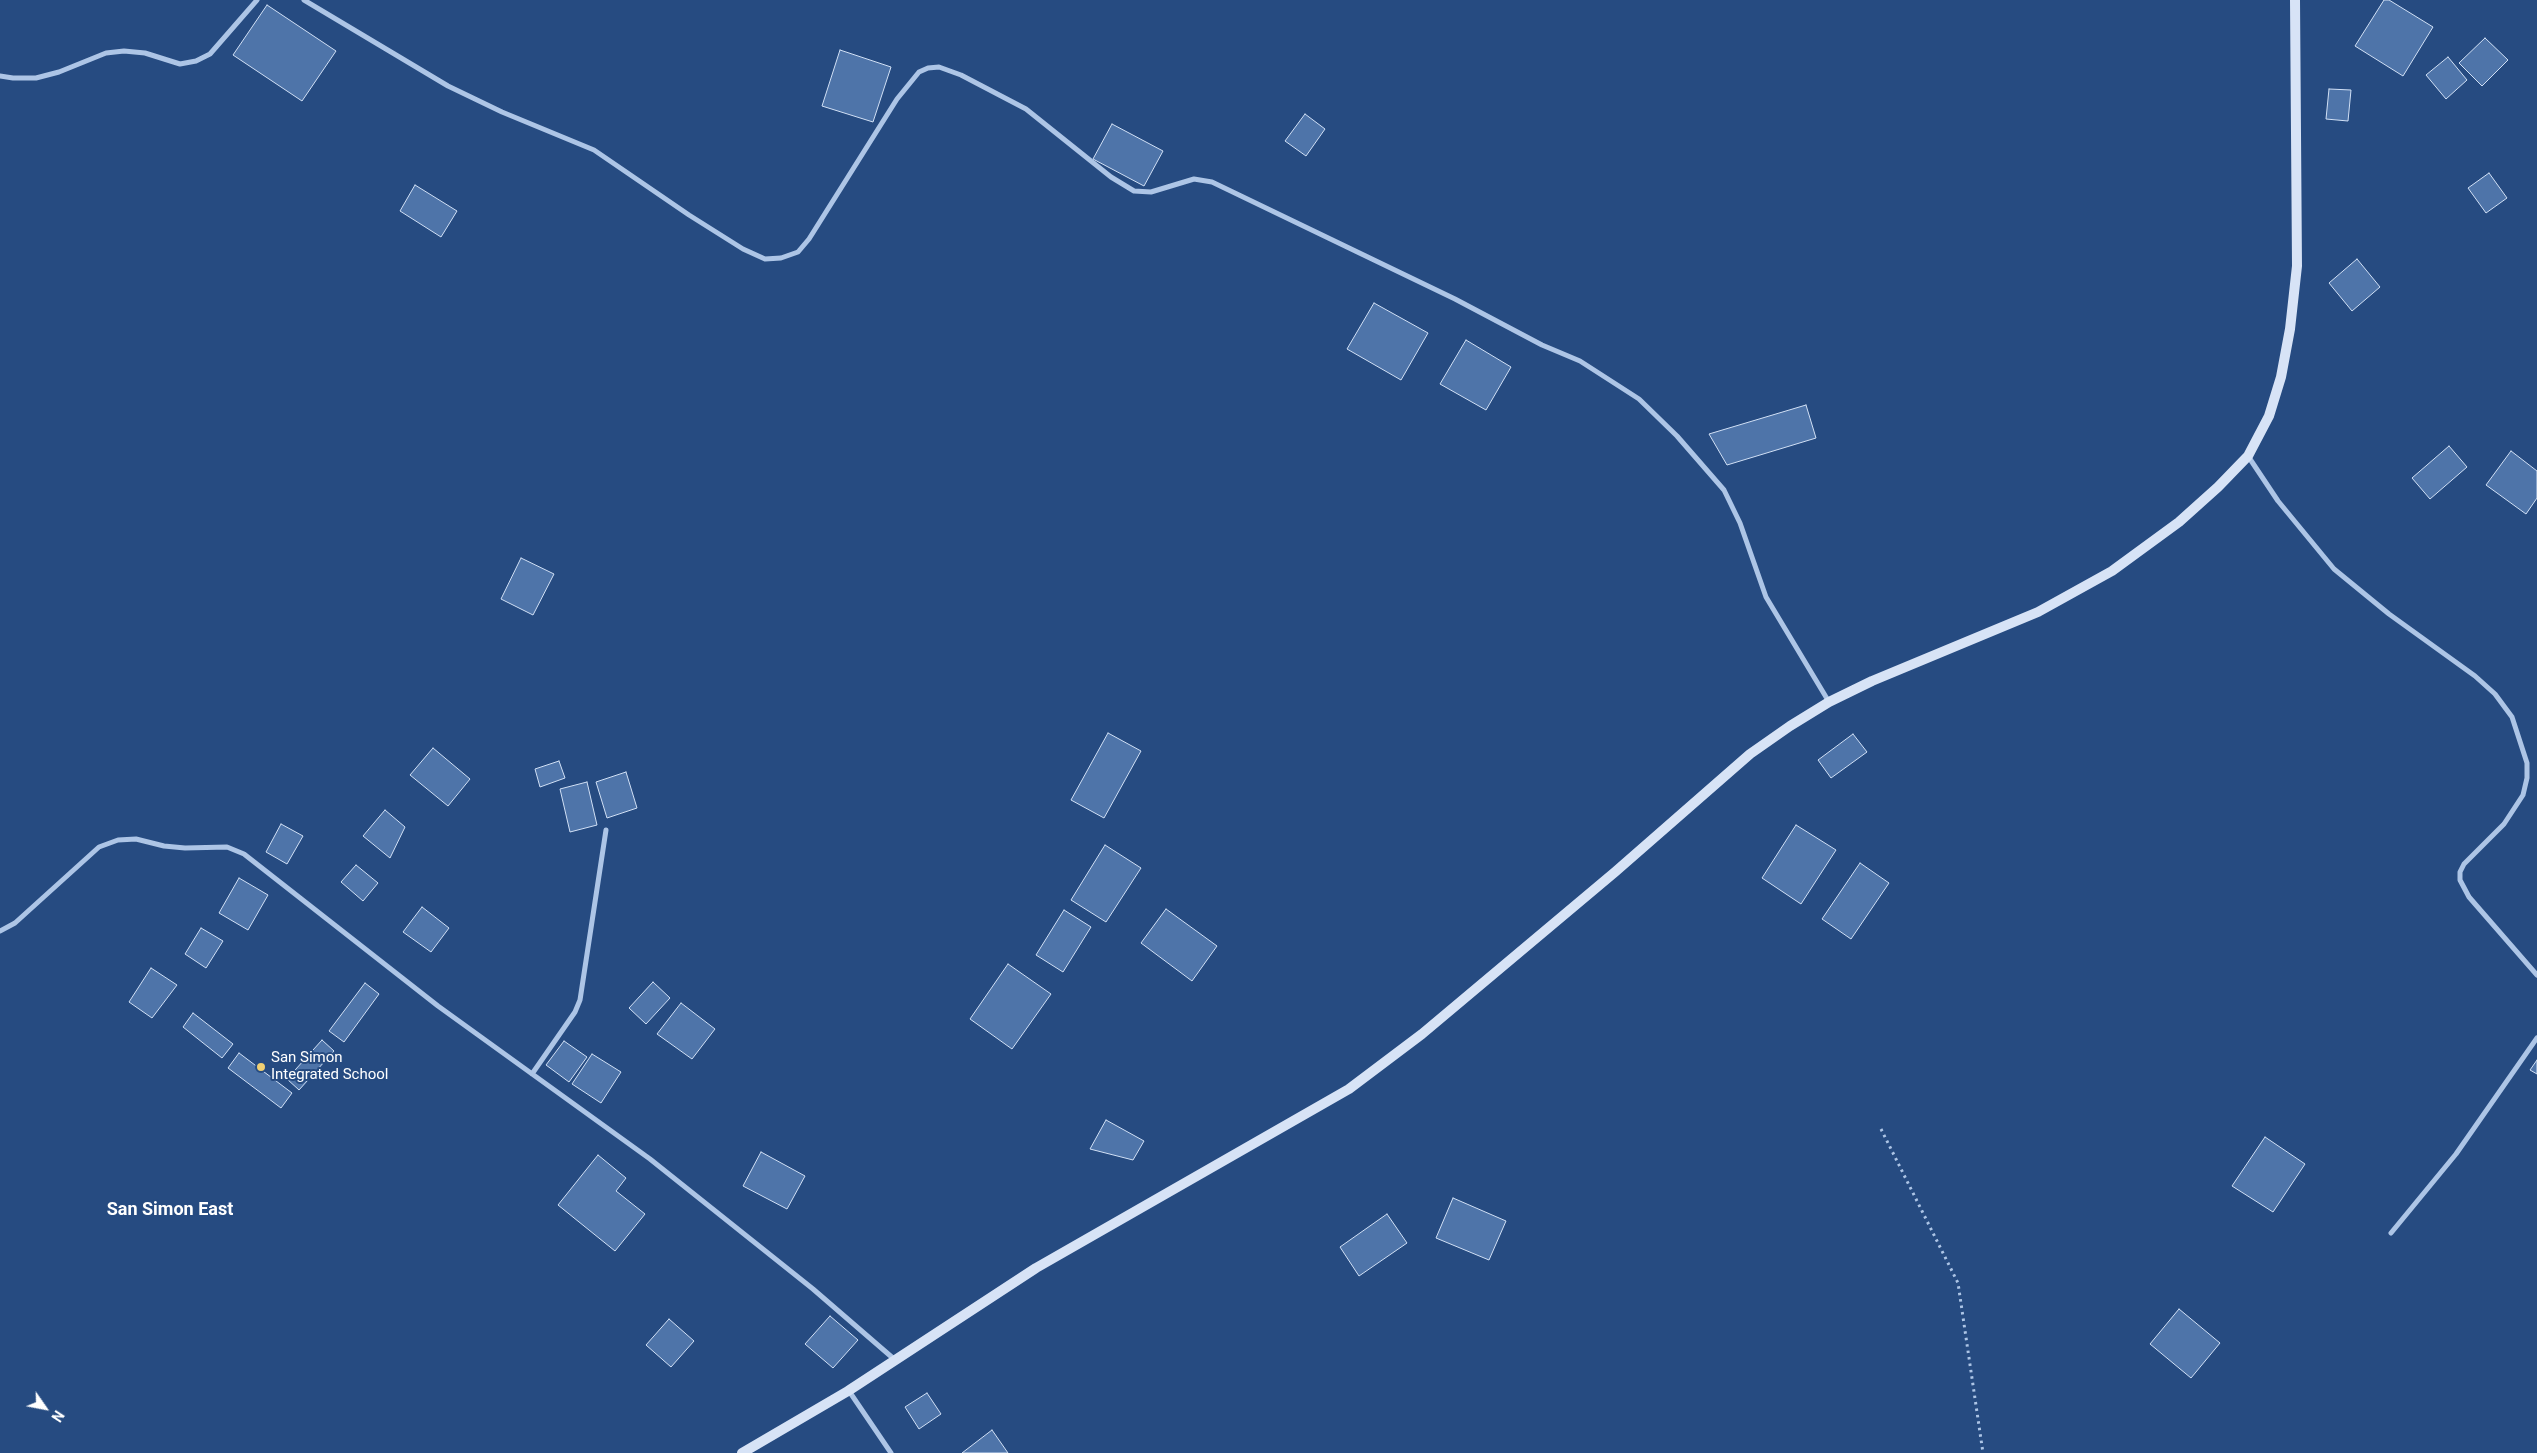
<!DOCTYPE html>
<html>
<head>
<meta charset="utf-8">
<style>
  body { margin:0 }
  #map { position:relative; width:2537px; height:1453px; overflow:hidden; background:#264b81; font-family:Roboto,sans-serif }
  canvas { display:block }
  .north { position:absolute; left:20px; top:1383px; width:50px; height:50px; -webkit-text-stroke:4px #264b81; paint-order:stroke; rotate:123deg; font-size:14px; font-weight:700; line-height:20px; text-align:center; color:#fff }
  .north::after { content:''; display:block; margin:auto; width:18px; height:22px; background:#fff; clip-path:polygon(50% 0,100% 100%,50% 72%,0 100%) }
</style>
</head>
<body>
<div id="map">
<canvas width="2537" height="1453"></canvas>
<div class="north">N</div>
</div>
<script>
const c = document.querySelector('canvas').getContext('2d');
c.lineJoin = 'round';
function fillPath(path, color) {
  c.fillStyle = color;
  c.fill(path, 'evenodd');
}
function poly(rows) {
  const path = new Path2D();
  for (const r of rows) {
    path.moveTo(r[0], r[1]);
    for (let i = 2; i < r.length; i += 2) path.lineTo(r[i], r[i + 1]);
  }
  return path;
}
function trace(path, color, width, dash) {
  c.strokeStyle = color;
  c.lineWidth = width;
  c.lineCap = dash ? 'butt' : 'round';
  c.setLineDash(dash || []);
  c.stroke(path);
}
function label(font, color, halo, rows, align = 'center') {
  c.font = font + ' Roboto,sans-serif';
  c.lineWidth = 4;
  c.setLineDash([]);
  c.textBaseline = 'middle';
  c.strokeStyle = halo;
  c.fillStyle = color;
  for (const [text, x, y, turn = 0] of rows) {
    c.save();
    c.translate(x, y);
    c.rotate((+turn || 0) * Math.PI / 180);
    c.textAlign = isNaN(turn) ? turn : align;
    if (halo) c.strokeText(text, 0, 0);
    c.fillText(text, 0, 0);
    c.restore();
  }
}
const building = poly([
  [2384,0,2389,0,2433,27,2403,76,2355,46,2384,0],
  [267,5,336,51,302,101,233,55,267,5],
  [2485,38,2508,60,2482,86,2459,63,2485,38],
  [840,50,891,67,873,122,822,106,840,50],
  [2448,57,2467,80,2446,99,2426,75,2448,57],
  [2329,89,2351,90,2348,121,2326,119,2329,89],
  [1305,114,1325,129,1306,156,1285,141,1305,114],
  [1112,124,1163,151,1144,186,1093,159,1112,124],
  [2489,173,2507,198,2486,213,2468,188,2489,173],
  [415,185,457,211,441,237,400,211,415,185],
  [2357,259,2380,287,2352,311,2329,283,2357,259],
  [1374,303,1428,333,1401,380,1347,349,1374,303],
  [1466,340,1511,367,1486,410,1440,384,1466,340],
  [1806,405,1816,438,1727,465,1709,434,1806,405],
  [2449,446,2467,467,2430,499,2412,478,2449,446],
  [2511,451,2537,471,2537,498,2526,514,2486,485,2511,451],
  [521,558,554,574,533,615,501,599,521,558],
  [1108,733,1141,751,1104,818,1071,800,1108,733],
  [1853,734,1867,752,1831,778,1818,760,1853,734],
  [433,748,470,779,448,806,410,775,433,748],
  [559,761,565,778,540,787,535,769,559,761],
  [626,772,637,808,607,818,596,782,626,772],
  [587,782,597,825,570,832,560,789,587,782],
  [385,810,405,827,390,858,363,836,385,810],
  [281,824,303,836,287,864,266,852,281,824],
  [1796,825,1836,850,1801,904,1762,878,1796,825],
  [1105,845,1141,868,1106,922,1071,900,1105,845],
  [1860,863,1889,883,1851,939,1822,919,1860,863],
  [356,865,378,883,363,901,341,882,356,865],
  [239,878,268,895,248,930,219,913,239,878],
  [422,907,449,928,431,952,403,932,422,907],
  [1166,909,1217,946,1192,981,1141,943,1166,909],
  [1064,910,1091,927,1063,972,1036,955,1064,910],
  [201,928,223,941,206,968,185,954,201,928],
  [1008,964,1051,994,1012,1049,970,1019,1008,964],
  [151,968,177,985,152,1018,129,1002,151,968],
  [653,982,670,998,646,1024,629,1008,653,982],
  [365,983,379,994,344,1042,329,1031,365,983],
  [681,1003,715,1029,692,1059,657,1034,681,1003],
  [193,1013,233,1044,222,1058,183,1027,193,1013],
  [322,1040,334,1051,299,1090,287,1079,322,1040],
  [564,1041,587,1057,569,1082,546,1065,564,1041],
  [239,1053,292,1093,281,1108,228,1068,239,1053],
  [592,1054,621,1072,601,1103,572,1084,592,1054],
  [2537,1060,2537,1074,2530,1070,2537,1060],
  [1106,1120,1144,1141,1133,1160,1090,1149,1106,1120],
  [2265,1137,2305,1164,2273,1212,2232,1186,2265,1137],
  [761,1152,805,1176,787,1209,743,1186,761,1152],
  [598,1155,626,1178,616,1191,645,1214,615,1251,558,1205,598,1155],
  [1453,1198,1506,1221,1489,1260,1436,1238,1453,1198],
  [1387,1214,1407,1243,1359,1276,1340,1247,1387,1214],
  [2179,1309,2220,1343,2191,1378,2150,1344,2179,1309],
  [830,1316,858,1340,833,1368,805,1344,830,1316],
  [669,1319,694,1341,671,1367,646,1345,669,1319],
  [927,1393,941,1414,919,1429,905,1407,927,1393],
  [992,1430,1008,1453,962,1453,992,1430]
]);
fillPath(building, '#4e74a9');
trace(building, '#d1e0f5', 1);
trace(poly([
  [1881,1129,1958,1283,1983,1453]
]), '#adc5e6', 3, [2.5, 4]);
trace(poly([
  [304,0,448,86,502,112,594,150,689,215,743,249,765,259,781,258,798,252,809,239,897,99,919,72,928,68,939,67,961,75,1026,109,1111,177,1134,191,1151,192,1194,179,1212,182,1455,299,1542,345,1580,361,1639,399,1677,436,1724,490,1740,523,1766,597,1829,702],
  [0,76,13,78,36,78,59,72,106,53,124,51,145,53,180,64,196,61,210,54,257,0],
  [2248,456,2278,501,2334,569,2389,614,2475,676,2495,694,2512,717,2527,763,2527,778,2523,795,2504,824,2464,864,2460,872,2460,880,2469,897,2537,975],
  [0,931,15,923,99,847,118,840,136,839,164,846,185,848,227,847,244,854,438,1006,650,1159,813,1289,894,1359],
  [532,1074,575,1012,580,1000,606,830],
  [2391,1233,2456,1154,2537,1038],
  [849,1391,891,1453]
]), '#adc5e6', 5);
trace(poly([
  [742,1453,848,1391,1036,1268,1349,1089,1422,1034,1615,872,1750,754,1790,726,1829,702,1872,681,2038,612,2112,571,2179,522,2218,487,2248,456,2269,416,2281,377,2290,329,2297,266,2295,0]
]), '#d7e3f6', 10);
for (const [x, y, r, color] of [
  [261,1067,5,"#efcf73"]
]) {
  const dot = new Path2D();
  dot.arc(x, y, r, 0, 2 * Math.PI);
  c.fillStyle = color;
  c.fill(dot);
  trace(dot, '#264b81', 2);
}
label('15px', '#fff', '#264b81', [
  ["San Simon",271,1058],
  ["Integrated School",271,1075]
], 'left');
label('bold 18px', '#fff', '#264b81', [
  ["San Simon East",170,1210]
]);
</script>
</body>
</html>
